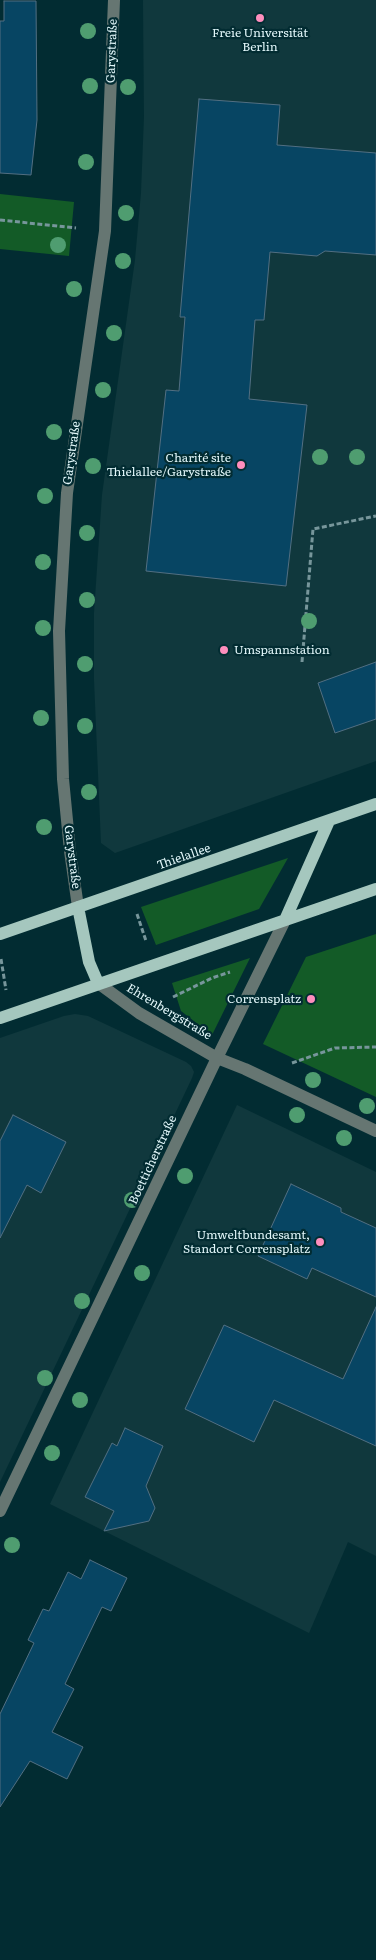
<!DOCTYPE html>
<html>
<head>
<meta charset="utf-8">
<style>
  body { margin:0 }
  canvas { display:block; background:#022c32 }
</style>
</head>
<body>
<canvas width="376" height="1960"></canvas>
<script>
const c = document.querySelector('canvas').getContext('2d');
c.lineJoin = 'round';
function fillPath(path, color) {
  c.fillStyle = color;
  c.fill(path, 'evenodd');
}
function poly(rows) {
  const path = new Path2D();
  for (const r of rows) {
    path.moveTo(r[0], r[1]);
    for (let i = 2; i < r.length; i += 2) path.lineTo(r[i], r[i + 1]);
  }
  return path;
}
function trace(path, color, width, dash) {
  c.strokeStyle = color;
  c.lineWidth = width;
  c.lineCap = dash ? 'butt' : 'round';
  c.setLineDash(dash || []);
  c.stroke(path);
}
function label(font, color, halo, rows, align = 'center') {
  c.font = font + ' Literata,serif';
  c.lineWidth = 4.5;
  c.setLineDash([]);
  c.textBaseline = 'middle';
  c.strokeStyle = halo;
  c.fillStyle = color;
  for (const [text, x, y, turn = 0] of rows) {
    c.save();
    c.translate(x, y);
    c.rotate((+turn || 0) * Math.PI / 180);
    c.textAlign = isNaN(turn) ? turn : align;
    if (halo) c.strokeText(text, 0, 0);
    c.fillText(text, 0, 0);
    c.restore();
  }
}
fillPath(poly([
  [143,0,376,0,376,761,115,853,101,843,94,679,94,613,102,495,135,260,141,193,144,117],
  [75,1014,88,1016,186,1062,191,1066,194,1072,192,1078,0,1482,0,1038,64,1016],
  [237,1105,376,1172,376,1556,348,1542,309,1633,50,1504]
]), '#10383d');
fillPath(poly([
  [0,194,74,202,69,256,0,249],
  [288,858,259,909,156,945,141,907],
  [376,934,376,1097,263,1044,306,957],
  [250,958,212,1035,181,1011,172,983]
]), '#135b27');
const building = poly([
  [4,1,36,1,37,120,31,175,0,173,0,21,4,21,4,1],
  [199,99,280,105,277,145,376,153,376,255,325,251,317,256,270,252,264,320,255,320,249,399,307,405,286,586,146,571,166,390,179,391,185,317,180,317,199,99],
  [376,662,376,719,335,733,318,683,376,662],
  [13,1115,66,1142,41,1193,27,1185,0,1238,0,1141,13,1115],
  [291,1184,341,1208,341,1212,376,1228,376,1297,312,1268,307,1279,258,1256,291,1184],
  [376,1307,376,1446,274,1400,254,1442,185,1409,224,1325,343,1379,376,1307],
  [125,1428,163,1446,146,1486,155,1508,149,1521,104,1531,114,1511,85,1497,112,1443,117,1446,125,1428],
  [90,1560,127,1578,111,1611,102,1607,65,1684,74,1689,52,1732,83,1747,67,1779,30,1761,0,1807,0,1714,34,1643,28,1640,43,1609,49,1611,68,1572,81,1579,90,1560]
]);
fillPath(building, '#074563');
trace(building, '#526f82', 1);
trace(poly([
  [0,220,76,228],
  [302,662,313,529,376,516],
  [137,914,146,941],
  [1,959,6,990],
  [173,997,212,978,230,972],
  [292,1063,335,1048,376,1047]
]), '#77969b', 3, [5, 2.5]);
trace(poly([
  [78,907,70,851,63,779,59,631,67,493,105,231,114,0],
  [98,983,139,1013,217,1058,245,1069,376,1131],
  [0,1511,217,1058,285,920]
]), '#667672', 12);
trace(poly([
  [78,907,89,962,98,983],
  [285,920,329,821],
  [0,934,376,804],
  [0,1018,376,889]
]), '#a5c7be', 12);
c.fillStyle = '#4f9d70';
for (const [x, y] of [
  [88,31],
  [90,86],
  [128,87],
  [86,162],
  [126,213],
  [58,245],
  [123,261],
  [74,289],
  [114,333],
  [103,390],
  [54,432],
  [320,457],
  [357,457],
  [93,466],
  [45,496],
  [87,533],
  [43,562],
  [87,600],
  [309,621],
  [43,628],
  [85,664],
  [41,718],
  [85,726],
  [89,792],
  [44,827],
  [313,1080],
  [367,1106],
  [297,1115],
  [344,1138],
  [185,1176],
  [132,1200],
  [142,1273],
  [82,1301],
  [45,1378],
  [80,1400],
  [52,1453],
  [12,1545]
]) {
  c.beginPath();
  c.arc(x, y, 8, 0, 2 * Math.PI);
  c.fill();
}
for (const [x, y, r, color] of [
  [260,18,5,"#fe8ebd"],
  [241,465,5,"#fe8ebd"],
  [224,650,5,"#fe8ebd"],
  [311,999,5,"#fe8ebd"],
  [320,1242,5,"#fe8ebd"]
]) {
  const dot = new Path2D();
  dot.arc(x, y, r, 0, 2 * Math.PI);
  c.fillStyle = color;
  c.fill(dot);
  trace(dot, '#022c32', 2);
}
label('12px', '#e1f6f9', '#022c32', [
  ["Freie Universität",260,33,"center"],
  ["Berlin",260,47,"center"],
  ["Charité site",231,458],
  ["Thielallee/Garystraße",231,472],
  ["Umspannstation",234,650,"left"],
  ["Corrensplatz",301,999],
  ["Umweltbundesamt,",310,1235],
  ["Standort Corrensplatz",310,1249]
], 'right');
label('12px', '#e1f6f9', '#022c32', [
  ["Garystraße",112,51,-88],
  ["Garystraße",72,453,-82],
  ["Garystraße",72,857,83],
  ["Thielallee",184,857,-19],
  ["Ehrenbergstraße",169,1012,31],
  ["Boetticherstraße",153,1160,-65]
]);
</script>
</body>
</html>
